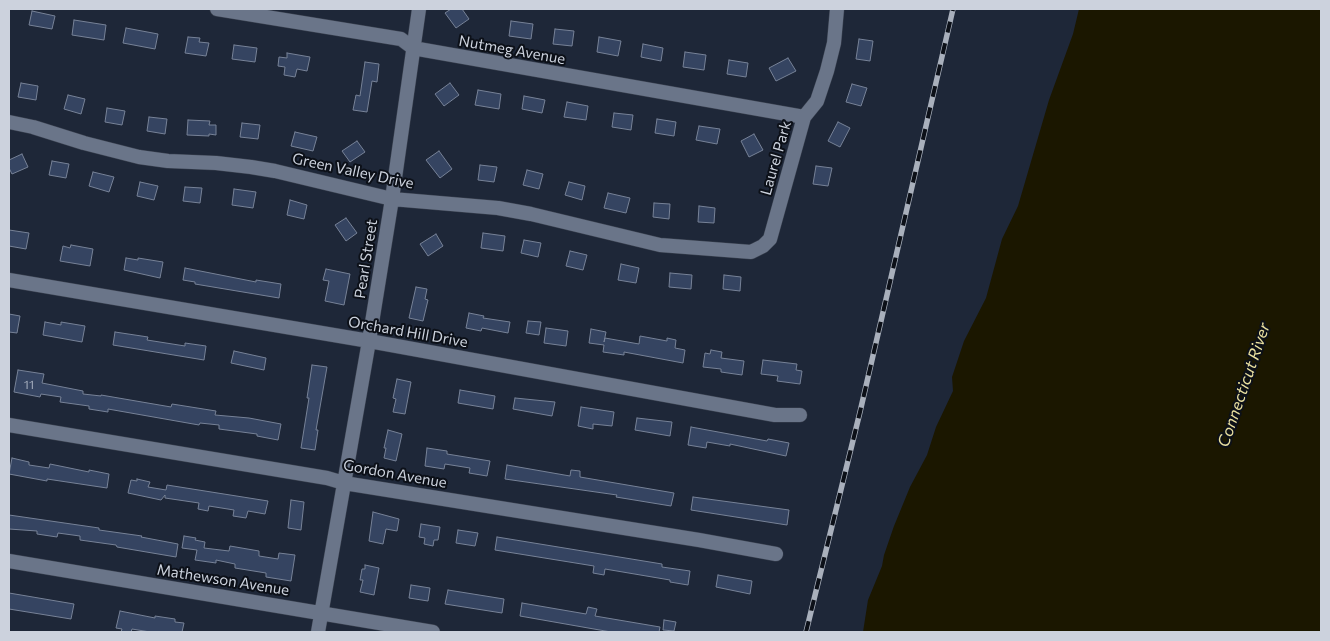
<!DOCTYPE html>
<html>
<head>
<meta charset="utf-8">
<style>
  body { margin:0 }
  #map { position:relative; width:1330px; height:641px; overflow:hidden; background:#1e2738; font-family:Commissioner,sans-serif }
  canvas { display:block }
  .frame { position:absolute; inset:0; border:10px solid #ccd2dd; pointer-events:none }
</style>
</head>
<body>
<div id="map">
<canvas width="1330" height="641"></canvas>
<div class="frame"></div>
</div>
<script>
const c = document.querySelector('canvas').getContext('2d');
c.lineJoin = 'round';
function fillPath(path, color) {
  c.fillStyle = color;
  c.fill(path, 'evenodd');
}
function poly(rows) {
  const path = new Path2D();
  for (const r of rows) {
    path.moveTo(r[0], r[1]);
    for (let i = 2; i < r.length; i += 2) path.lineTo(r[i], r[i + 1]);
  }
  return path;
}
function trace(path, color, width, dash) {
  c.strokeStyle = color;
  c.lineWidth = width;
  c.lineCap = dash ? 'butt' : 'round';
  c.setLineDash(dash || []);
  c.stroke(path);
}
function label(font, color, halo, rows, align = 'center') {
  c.font = font + ' Commissioner,sans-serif';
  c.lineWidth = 4;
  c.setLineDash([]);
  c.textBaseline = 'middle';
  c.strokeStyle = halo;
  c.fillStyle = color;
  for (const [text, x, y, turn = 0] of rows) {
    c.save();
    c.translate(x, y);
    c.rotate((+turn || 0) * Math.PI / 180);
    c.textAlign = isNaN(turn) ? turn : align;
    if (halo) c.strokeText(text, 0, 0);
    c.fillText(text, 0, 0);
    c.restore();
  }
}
fillPath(poly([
  [1079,9,1321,9,1321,632,863,632,868,600,882,566,884,555,894,526,910,487,927,455,936,427,953,391,952,377,964,341,986,298,1002,239,1018,206,1049,100,1073,34]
]), '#1b1700');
const building = poly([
  [451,9,462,9,469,19,456,28,445,13,451,9],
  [32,11,55,16,52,29,29,25,32,11],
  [74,20,106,25,104,40,72,35,74,20],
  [511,21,533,24,531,39,509,36,511,21],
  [126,28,158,34,155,49,123,43,126,28],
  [555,29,574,31,572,46,553,44,555,29],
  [188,37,200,38,199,42,209,43,206,56,185,53,188,37],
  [599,37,621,41,618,56,597,52,599,37],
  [859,39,873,41,870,61,856,59,859,39],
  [643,44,663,48,661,61,641,57,643,44],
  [234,45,257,48,255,62,232,59,234,45],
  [685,52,706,55,704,70,683,67,685,52],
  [287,53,310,57,307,71,297,69,295,77,284,75,285,67,278,66,279,57,287,58,287,53],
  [788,58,796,71,776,81,769,68,788,58],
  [729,60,748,63,746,77,727,74,729,60],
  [365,62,379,64,377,82,372,81,367,112,353,110,356,95,360,96,365,62],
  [21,83,38,86,36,100,18,97,21,83],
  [450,83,459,95,444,106,435,94,450,83],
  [852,84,867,88,861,106,846,102,852,84],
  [478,90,501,94,499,109,475,105,478,90],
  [68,95,85,99,81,114,64,109,68,95],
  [524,96,545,100,542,113,522,109,524,96],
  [567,102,588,106,586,120,564,117,567,102],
  [107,108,125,111,122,125,105,122,107,108],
  [614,113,633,115,631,130,612,127,614,113],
  [149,117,167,119,165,134,147,131,149,117],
  [657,119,676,122,674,136,655,133,657,119],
  [188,120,210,121,209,125,216,125,216,135,209,134,209,136,187,135,188,120],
  [838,122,850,128,840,147,828,141,838,122],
  [242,123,260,125,258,139,240,137,242,123],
  [699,126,720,129,717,144,696,140,699,126],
  [295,132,317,137,313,151,291,146,295,132],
  [754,134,763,150,749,157,741,141,754,134],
  [357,141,365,152,350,162,342,151,357,141],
  [439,151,452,169,440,178,426,160,439,151],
  [22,154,28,167,12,174,9,168,9,160,22,154],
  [52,161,69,164,66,178,49,175,52,161],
  [480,165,497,167,494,182,478,180,480,165],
  [816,166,832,168,828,186,813,184,816,166],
  [527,170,543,174,539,189,523,185,527,170],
  [93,172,114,177,109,192,89,186,93,172],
  [140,182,158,186,154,200,137,196,140,182],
  [569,182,585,186,582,200,565,195,569,182],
  [185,187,202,188,200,203,183,201,185,187],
  [234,189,256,192,253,208,232,205,234,189],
  [608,193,630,198,626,213,604,208,608,193],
  [290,200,307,205,304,219,287,215,290,200],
  [654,203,670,204,669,219,653,217,654,203],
  [699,206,715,208,714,223,698,222,699,206],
  [346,218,357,233,346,241,335,225,346,218],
  [9,230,29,233,26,249,9,246,9,230],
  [483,233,505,236,503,251,481,248,483,233],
  [436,234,443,246,428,256,420,244,436,234],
  [524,240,541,243,538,257,521,253,524,240],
  [71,245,93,249,90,266,60,261,63,246,70,248,71,245],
  [570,251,587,255,583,270,566,266,570,251],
  [126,258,138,260,138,258,163,262,160,278,124,270,126,258],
  [621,264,639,268,636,283,618,280,621,264],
  [185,268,256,282,256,280,281,284,279,298,195,284,195,282,183,280,185,268],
  [326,269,350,274,344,305,325,301,329,281,323,280,326,269],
  [670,273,692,275,691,289,669,287,670,273],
  [724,275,741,277,740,291,723,289,724,275],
  [416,287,427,289,425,299,428,300,423,321,409,318,416,287],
  [469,313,484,316,483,318,510,322,508,333,482,328,481,331,466,328,469,313],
  [9,314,20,316,17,333,9,332,9,314],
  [528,321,541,322,539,335,526,333,528,321],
  [45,322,61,325,61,322,85,326,82,342,43,335,45,322],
  [546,328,568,331,566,346,544,343,546,328],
  [591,329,606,332,604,342,605,338,639,344,640,336,667,341,667,338,676,340,675,348,685,350,683,363,624,352,624,355,603,352,604,345,589,343,591,329],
  [115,332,148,337,147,340,185,346,185,343,206,346,204,360,113,345,115,332],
  [711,350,722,352,721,358,744,361,742,375,721,372,721,369,703,367,705,353,710,354,711,350],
  [234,351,266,358,264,370,231,363,234,351],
  [763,360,797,364,796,370,802,371,800,384,777,381,778,376,761,374,763,360],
  [312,365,327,367,316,430,318,430,315,450,301,448,309,398,307,398,312,365],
  [18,370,44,374,42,383,83,391,83,394,101,396,101,395,171,407,172,404,216,411,215,415,249,418,281,424,278,440,257,436,257,434,219,429,219,425,200,423,199,425,108,409,108,412,89,409,89,406,60,402,61,397,41,394,40,397,14,392,18,370],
  [397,379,411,382,405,414,393,412,396,399,393,398,397,379],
  [460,390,495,396,493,409,458,403,460,390],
  [515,398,555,402,552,416,513,409,515,398],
  [581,407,614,412,612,426,593,424,593,429,578,426,581,407],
  [637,418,672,422,670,436,635,430,637,418],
  [691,427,767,441,768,439,789,443,786,456,730,444,730,446,707,442,706,448,688,445,691,427],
  [388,430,402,434,396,461,384,458,386,448,384,448,388,430],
  [427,448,447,451,447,454,490,461,487,476,469,473,470,468,445,464,444,469,425,466,427,448],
  [12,458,29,462,29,465,49,468,50,464,89,472,89,470,109,474,107,488,47,479,47,481,9,474,12,458],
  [507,465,570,476,571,470,580,471,580,477,674,493,671,506,616,497,617,495,505,479,507,465],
  [137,479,150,482,148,487,166,490,167,485,268,501,265,514,248,511,246,518,233,516,234,510,209,506,208,511,198,509,199,503,165,498,165,495,161,500,128,493,131,480,137,481,137,479],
  [693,497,789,510,787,525,691,510,693,497],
  [291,500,304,502,301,530,288,528,291,500],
  [373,512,399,519,397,531,386,529,383,544,369,541,373,512],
  [9,515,99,528,99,530,142,536,141,537,178,544,176,557,117,547,116,545,80,540,80,536,58,533,57,537,37,534,37,531,9,529,9,515],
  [421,524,440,527,438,540,434,540,433,546,424,544,425,538,419,537,421,524],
  [458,530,478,533,475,546,456,543,458,530],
  [184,536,196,538,195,540,205,542,204,548,229,551,230,546,259,551,259,556,278,559,279,553,295,555,291,581,266,577,266,573,235,568,235,564,216,560,216,563,195,560,197,550,182,548,184,536],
  [497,537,662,564,662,567,690,571,688,585,670,582,670,580,605,569,604,575,593,573,594,566,495,550,497,537],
  [365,565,379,568,374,595,360,592,363,580,360,580,362,569,365,569,365,565],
  [718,575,752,581,750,594,716,587,718,575],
  [411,585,430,588,428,601,409,598,411,585],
  [448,590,504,599,502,613,445,604,448,590],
  [9,593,74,604,71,619,9,609,9,593],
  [522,603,586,614,588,607,597,609,595,616,660,627,659,632,611,632,520,616,522,603],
  [120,611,155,618,155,616,175,619,175,622,184,623,182,632,150,632,132,629,131,632,121,632,122,629,116,628,120,611],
  [664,620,676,622,674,631,663,630,664,620]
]);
fillPath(building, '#354461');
trace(building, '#778297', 1);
const minor = poly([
  [217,9,401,39,413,48,424,50,804,117],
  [9,122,33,127,84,143,139,157,168,161,216,163,251,167,275,171,392,199,498,208,531,214,660,245,751,252,763,246,770,239,804,117,817,101,827,71,834,43,837,9],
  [9,280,369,341,775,415,800,415],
  [9,425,327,478,344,483,699,540,776,554],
  [9,561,433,632],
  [318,632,369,341,392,199,419,9]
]);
trace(minor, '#3b4250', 15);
trace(minor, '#6a7589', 14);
const rail = poly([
  [806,632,860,412,953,9]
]);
trace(rail, '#a9b0bc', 5.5);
trace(rail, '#0c1018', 4, [11]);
label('12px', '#a6aebe', null, [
  ["11",29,385]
]);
label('15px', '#ccd2dd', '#0c1018', [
  ["Nutmeg Avenue",512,50,10],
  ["Laurel Park",776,158,-74],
  ["Green Valley Drive",353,171,12],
  ["Pearl Street",366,259,-81],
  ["Orchard Hill Drive",408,332,10],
  ["Gordon Avenue",395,474,10],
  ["Mathewson Avenue",223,580,9]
]);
label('italic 16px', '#ebe1a0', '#0c1018', [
  ["Connecticut River",1244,385,-71]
]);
</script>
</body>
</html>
